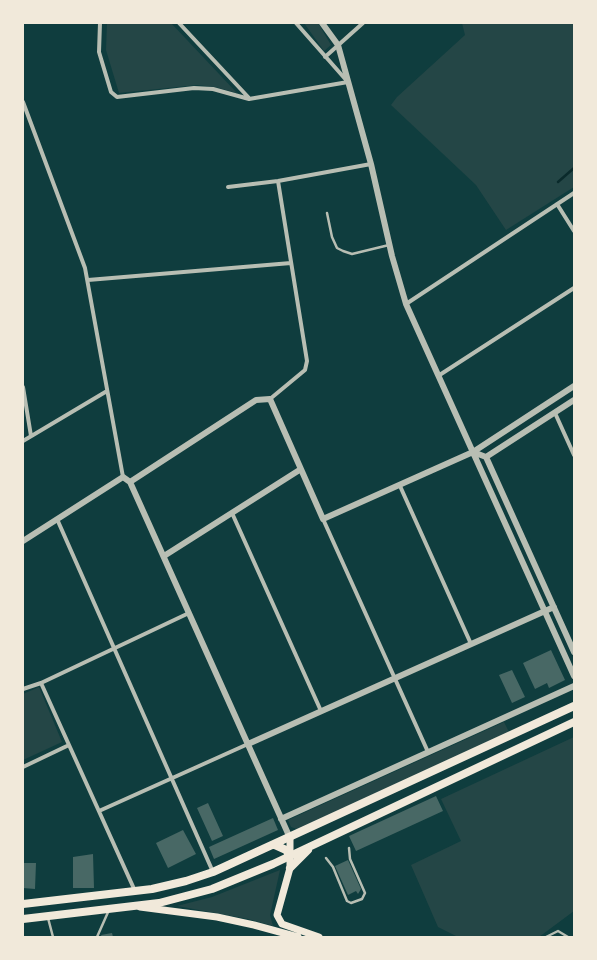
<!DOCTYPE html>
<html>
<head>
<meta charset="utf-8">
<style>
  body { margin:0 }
  #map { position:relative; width:597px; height:960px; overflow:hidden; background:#0f3d3e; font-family:"Roboto Condensed",sans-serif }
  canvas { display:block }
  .frame { position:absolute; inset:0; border:24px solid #f1e9da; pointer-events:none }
</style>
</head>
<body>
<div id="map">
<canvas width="597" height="960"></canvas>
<div class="frame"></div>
</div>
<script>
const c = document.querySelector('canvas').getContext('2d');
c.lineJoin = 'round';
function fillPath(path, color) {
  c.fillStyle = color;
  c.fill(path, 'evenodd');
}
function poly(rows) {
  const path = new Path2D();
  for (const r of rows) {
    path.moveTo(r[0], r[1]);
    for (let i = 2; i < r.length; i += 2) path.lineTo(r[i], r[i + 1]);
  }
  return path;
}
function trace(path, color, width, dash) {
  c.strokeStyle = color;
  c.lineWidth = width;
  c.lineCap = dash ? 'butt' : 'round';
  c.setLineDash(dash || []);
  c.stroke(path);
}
fillPath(poly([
  [107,23,171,23,237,93,215,87,197,85,119,93,106,50],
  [304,23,318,23,331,45,324,51],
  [462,23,574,23,574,187,506,230,476,185,391,105,397,97,465,35],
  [39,687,62,742,23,760,23,694],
  [504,722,509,732,297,829,291,827,288,820],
  [574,737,574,911,539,937,458,937,438,927,411,865,461,841,441,799],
  [280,870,270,915,273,926,248,919,177,906,212,897]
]), '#244646');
trace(poly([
  [558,182,574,168]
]), '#0a2a2b', 2.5);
fillPath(poly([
  [551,650,565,680,549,688,547,683,535,689,523,663],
  [512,670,525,697,512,703,499,675],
  [436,796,443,811,356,851,349,836],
  [208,803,223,836,212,841,197,808],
  [273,818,278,830,214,859,209,847],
  [183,830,196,854,168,868,156,843],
  [93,854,94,888,73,888,73,857],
  [348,860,361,889,358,894,356,891,348,895,335,866],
  [23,863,36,863,35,889,23,888],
  [112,933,113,937,102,937,101,935]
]), '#486865');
trace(poly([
  [327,213,332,237,337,248,343,251,352,254,389,245],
  [326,858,333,867,347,901,351,903,362,899,365,893,350,859,349,848],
  [48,918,53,937],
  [97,937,109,910],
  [546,937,558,931,568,937]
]), '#b8beb3', 2.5);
trace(poly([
  [100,23,99,52,111,92,117,97,194,88,213,89,249,99,348,82],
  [179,23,249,98],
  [296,23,347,81],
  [325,57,363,23],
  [23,102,85,268,123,477],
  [228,187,278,181,371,164],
  [557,204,574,231],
  [88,280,291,263],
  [406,304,574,193],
  [438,376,574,288],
  [23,387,31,436],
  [270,399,305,370,307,361,278,181],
  [555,413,574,455],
  [23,441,107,391],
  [400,486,471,644],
  [232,513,321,711],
  [57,519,213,872],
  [323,519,428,752],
  [41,683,135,891],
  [23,689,41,683,189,613],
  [23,767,69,745],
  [99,811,248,744]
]), '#b8beb3', 4);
trace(poly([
  [322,23,338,45,371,164,392,256,406,304,574,676],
  [473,452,486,457,574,652],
  [486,457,574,400],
  [130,482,256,400,270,399,323,519,473,452,574,386],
  [130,482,290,838],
  [23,541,123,477,130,482],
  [164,556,301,469],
  [248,744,554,607],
  [281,819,574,686]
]), '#b8beb3', 6);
trace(poly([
  [290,838,290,868,277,915,282,924,319,937],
  [140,907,217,917,254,925,298,937]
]), '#f1e9da', 7);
trace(poly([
  [275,845,286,850,290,856],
  [290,868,308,850],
  [23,904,152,889,186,881,213,872,574,706],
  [23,919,159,903,212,889,273,864,574,722]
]), '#f1e9da', 8);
</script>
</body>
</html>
